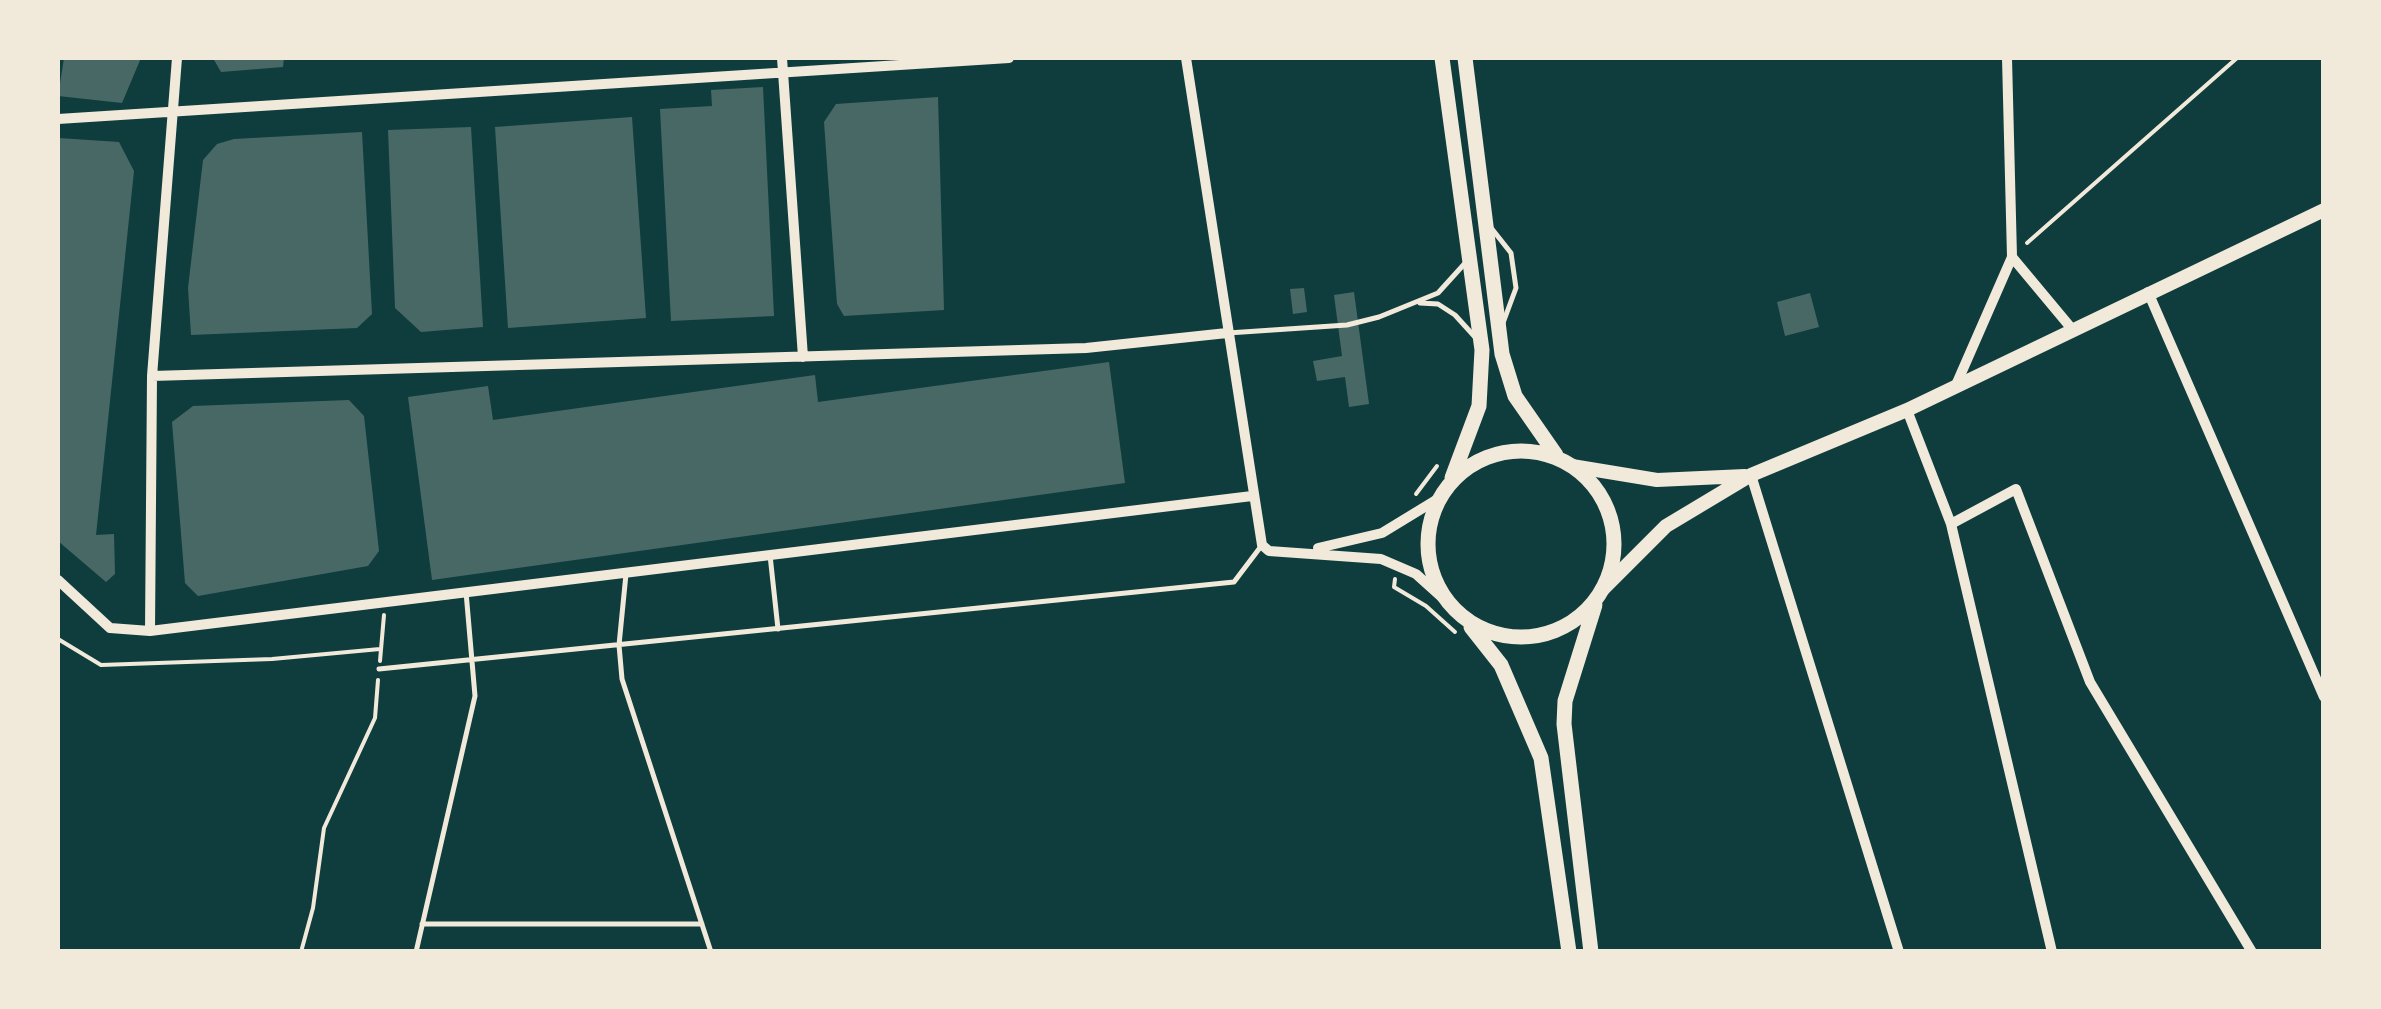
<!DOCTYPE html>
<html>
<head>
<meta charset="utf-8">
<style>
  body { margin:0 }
  #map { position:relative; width:2381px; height:1009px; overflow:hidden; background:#0f3d3e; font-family:Roboto,sans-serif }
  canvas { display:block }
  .frame { position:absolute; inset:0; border:60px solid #f1e9da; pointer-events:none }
</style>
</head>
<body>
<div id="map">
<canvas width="2381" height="1009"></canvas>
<div class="frame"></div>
</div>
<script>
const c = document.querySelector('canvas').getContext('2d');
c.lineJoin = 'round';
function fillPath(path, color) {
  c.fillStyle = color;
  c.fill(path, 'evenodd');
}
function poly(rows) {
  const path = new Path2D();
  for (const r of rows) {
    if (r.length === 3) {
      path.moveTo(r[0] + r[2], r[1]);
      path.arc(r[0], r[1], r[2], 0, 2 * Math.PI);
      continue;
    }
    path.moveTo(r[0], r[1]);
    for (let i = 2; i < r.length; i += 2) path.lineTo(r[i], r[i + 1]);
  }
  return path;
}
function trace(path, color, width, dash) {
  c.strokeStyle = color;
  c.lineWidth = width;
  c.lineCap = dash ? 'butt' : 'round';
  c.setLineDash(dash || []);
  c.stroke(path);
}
fillPath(poly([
  [64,58,141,58,122,103,58,96],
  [213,58,284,58,283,67,221,72],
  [763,87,774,316,671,321,660,109,712,106,711,90],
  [938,97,944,310,844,316,837,304,824,122,836,104],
  [632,117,646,318,508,328,495,127],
  [471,127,483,327,421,332,395,308,388,130],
  [362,132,372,314,357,328,191,335,188,288,203,160,217,144,234,139],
  [58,138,119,142,134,171,96,535,114,534,115,574,106,582,58,541],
  [1304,288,1307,312,1293,314,1290,289],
  [1354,292,1369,404,1349,407,1345,377,1317,381,1313,361,1342,356,1334,295],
  [1810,293,1819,327,1785,336,1777,302],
  [1109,362,1125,483,432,580,408,397,488,386,493,420,815,375,818,402],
  [349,400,364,416,379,551,368,566,198,596,185,583,172,422,193,406]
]), '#486865');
trace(poly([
  [2027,243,2237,58],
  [1416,494,1437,466],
  [1395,579,1394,587,1426,606,1455,632],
  [58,639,101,665,272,659,380,649],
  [380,661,384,615],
  [301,952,313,908,324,828,375,718,378,680]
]), '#f1e9da', 4);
trace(poly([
  [1492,229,1511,253,1516,288,1503,323],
  [1420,303,1438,304,1455,315,1475,337],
  [1228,333,1347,325,1379,317,1438,293,1467,261],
  [770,555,778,629],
  [626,574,619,645,622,679,711,952],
  [379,669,1234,582,1262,545],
  [422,924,702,924],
  [416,952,475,696,466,592]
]), '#f1e9da', 5);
trace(poly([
  [782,58,803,357],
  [1186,58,1262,545,1269,551,1381,559,1416,574,1446,601],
  [58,119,1009,58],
  [2012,257,2072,329],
  [2148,292,2324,697],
  [152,376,1086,348,1227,333],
  [1956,385,2012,257,2007,58],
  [1907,410,1951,524,2052,952],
  [1751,475,1899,952],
  [1951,524,2016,489,2090,682,2252,952],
  [1318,548,1382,533,1441,497],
  [58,580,110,628,150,631,1252,496],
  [150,631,152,376,177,58]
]), '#f1e9da', 10);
trace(poly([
  [1572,466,1657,480,1745,476],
  [1602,590,1666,526,1751,475,1907,410,2324,210]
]), '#f1e9da', 14);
trace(poly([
  [1442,58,1482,350,1479,406,1452,478],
  [1465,58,1502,354,1515,396,1556,455],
  [1521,544,93],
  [1471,627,1501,665,1541,758,1569,952],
  [1591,952,1564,724,1565,701,1595,605]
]), '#f1e9da', 15);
</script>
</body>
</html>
